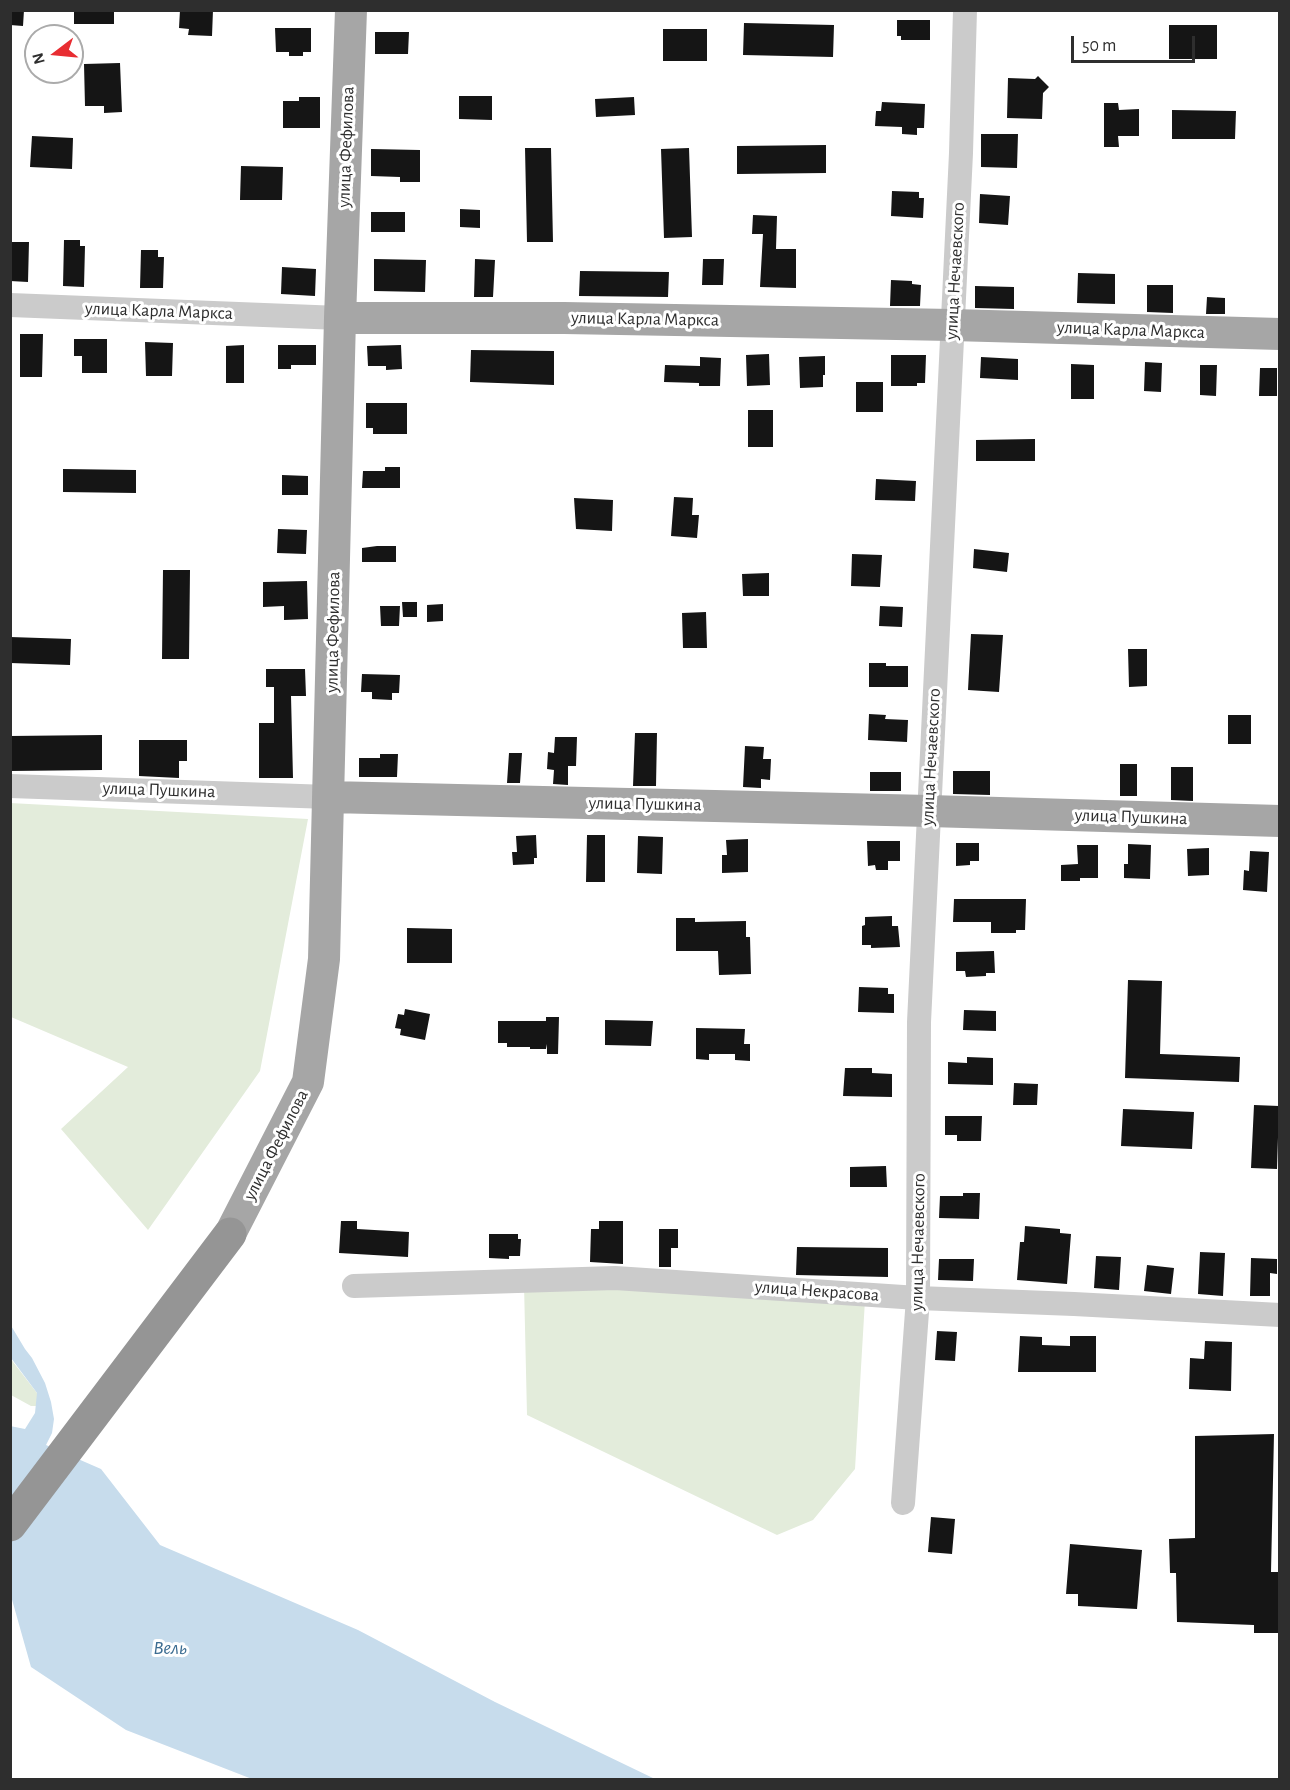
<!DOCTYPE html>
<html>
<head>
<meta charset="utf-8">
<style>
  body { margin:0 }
  #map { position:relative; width:1290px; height:1790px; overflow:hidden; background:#fff; font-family:"Alegreya Sans",sans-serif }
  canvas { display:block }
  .frame { position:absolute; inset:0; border:12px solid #2e2e2e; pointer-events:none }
  .north { position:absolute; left:24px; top:24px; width:60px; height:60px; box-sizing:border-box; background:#fff; border:2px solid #ababab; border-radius:50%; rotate:254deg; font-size:16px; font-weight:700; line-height:24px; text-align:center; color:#2e2e2e }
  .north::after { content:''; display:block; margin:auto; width:21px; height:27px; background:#e82d32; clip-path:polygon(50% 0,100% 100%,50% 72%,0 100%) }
  .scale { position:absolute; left:1071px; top:36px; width:124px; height:27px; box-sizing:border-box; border:3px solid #2e2e2e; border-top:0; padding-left:8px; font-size:18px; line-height:21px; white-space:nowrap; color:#2e2e2e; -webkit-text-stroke:4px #fff; paint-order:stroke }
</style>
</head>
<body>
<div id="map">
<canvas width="1290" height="1790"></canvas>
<div class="frame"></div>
<div class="north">N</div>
<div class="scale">50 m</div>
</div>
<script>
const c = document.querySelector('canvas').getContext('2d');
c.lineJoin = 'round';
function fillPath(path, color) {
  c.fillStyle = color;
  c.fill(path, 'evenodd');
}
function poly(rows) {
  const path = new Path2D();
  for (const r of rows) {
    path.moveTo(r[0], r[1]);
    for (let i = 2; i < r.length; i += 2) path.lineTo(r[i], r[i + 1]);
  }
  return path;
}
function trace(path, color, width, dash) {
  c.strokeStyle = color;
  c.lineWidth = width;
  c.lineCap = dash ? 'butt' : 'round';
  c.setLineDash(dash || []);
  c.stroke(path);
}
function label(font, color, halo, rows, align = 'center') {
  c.font = font + ' "Alegreya Sans",sans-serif';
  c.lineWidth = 6;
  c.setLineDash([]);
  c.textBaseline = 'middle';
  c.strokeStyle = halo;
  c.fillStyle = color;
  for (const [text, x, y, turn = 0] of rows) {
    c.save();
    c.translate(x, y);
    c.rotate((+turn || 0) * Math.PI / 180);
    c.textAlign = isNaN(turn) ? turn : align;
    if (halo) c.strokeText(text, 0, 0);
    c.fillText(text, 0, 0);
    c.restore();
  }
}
fillPath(poly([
  [10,803,308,819,260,1071,148,1230,61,1129,128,1067,11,1017],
  [524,1284,865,1300,855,1469,813,1520,777,1535,527,1415],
  [10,1358,37,1393,37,1406,31,1406,11,1395]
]), '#e3ecdb');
fillPath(poly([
  [10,1324,25,1349,32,1358,45,1383,51,1402,54,1419,52,1433,46,1445,101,1469,160,1545,358,1630,495,1702,655,1779,252,1779,126,1730,31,1667,11,1596,10,1426,25,1429,35,1413,37,1393,11,1358]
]), '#c7dcec');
fillPath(poly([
  [10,10,24,10,23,26,10,25],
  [74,10,114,10,114,24,74,24],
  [180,10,213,10,212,36,188,35,189,29,179,28],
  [897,20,930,20,930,40,901,40,901,36,897,36],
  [744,23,834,25,833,57,743,55],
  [1169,25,1217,25,1217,59,1169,59],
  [275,28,311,28,311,52,303,52,303,56,289,56,289,52,276,52],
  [663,29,707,29,707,61,663,61],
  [375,32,409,32,408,54,375,54],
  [120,63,122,112,104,113,104,106,85,106,84,64],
  [1038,76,1049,87,1043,93,1042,119,1007,118,1008,78,1035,79],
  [459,96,492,96,492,120,459,119],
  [299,97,320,97,320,128,283,128,283,101,299,101],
  [634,97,635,115,596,117,595,99],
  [882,102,925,104,924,128,917,128,917,135,902,134,902,127,875,126,876,111,881,111],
  [1104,103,1118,103,1119,110,1139,109,1139,136,1118,136,1119,147,1104,147],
  [1172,110,1236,111,1235,139,1172,139],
  [981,134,1018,134,1017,168,981,167],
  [32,136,73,138,72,169,30,167],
  [826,145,826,173,737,174,737,146],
  [525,148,551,148,553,242,527,242],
  [689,148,692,237,664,238,661,149],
  [371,149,420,150,420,182,400,182,400,177,371,176],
  [241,166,283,167,282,200,240,200],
  [892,191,919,192,919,198,924,198,923,218,891,216],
  [980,194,1010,196,1008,225,979,223],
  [460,209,480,210,480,228,460,227],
  [371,212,405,212,405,232,371,232],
  [753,215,777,216,776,249,796,249,796,288,760,287,763,234,752,234],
  [64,240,80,240,80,246,85,246,84,287,63,286],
  [10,242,29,242,28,282,10,281],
  [141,250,158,250,158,257,164,257,163,288,140,288],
  [374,259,426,260,425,292,374,291],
  [475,259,495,260,493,297,474,297],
  [703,259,724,259,723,285,702,285],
  [282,267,316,269,315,296,281,294],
  [580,271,669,272,668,297,579,296],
  [1078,273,1115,274,1115,304,1077,303],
  [891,280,912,281,912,284,921,285,920,306,890,306],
  [1147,285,1173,285,1173,313,1147,312],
  [975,286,1014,287,1014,309,975,308],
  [1207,297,1225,298,1225,314,1206,314],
  [20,334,43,334,42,377,20,377],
  [74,339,107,339,107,373,82,373,82,356,74,356],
  [145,342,173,343,172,376,146,376],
  [244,345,244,383,226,383,226,346],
  [278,345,316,345,316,365,291,365,291,369,278,369],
  [401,345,402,369,386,370,386,366,368,366,367,346],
  [471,350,554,351,554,385,470,382],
  [769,354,770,385,747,386,746,355],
  [891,355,926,355,925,383,917,383,917,386,891,386],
  [825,356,825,375,823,375,823,387,800,388,799,357],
  [700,357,721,358,720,386,699,386,699,383,664,382,665,365,700,366],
  [981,357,1018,359,1018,380,980,378],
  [1145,362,1162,363,1161,392,1144,391],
  [1071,364,1094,365,1094,399,1071,399],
  [1200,365,1217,365,1216,396,1200,395],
  [1260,368,1277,368,1277,396,1259,396],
  [856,382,883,382,883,412,856,412],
  [366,403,407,403,407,434,373,434,373,428,366,428],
  [748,410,773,410,773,447,748,447],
  [1035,439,1035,461,976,461,976,440],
  [385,467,400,467,400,488,362,488,363,471,385,471],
  [63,469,136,470,136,493,63,492],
  [282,475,308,476,308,495,282,495],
  [876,479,916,481,915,501,875,500],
  [674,497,693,498,692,515,699,515,697,538,671,536],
  [574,498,613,500,612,531,576,529],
  [278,529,307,530,306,554,277,553],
  [377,546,396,546,396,562,362,562,362,548],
  [974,549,1009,553,1007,572,973,568],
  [852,554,882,555,880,587,851,586],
  [163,570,190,570,189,659,162,659],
  [769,573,769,596,743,596,742,574],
  [307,581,308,619,284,620,284,606,263,607,263,582],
  [402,602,417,602,417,617,403,617],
  [443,604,443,621,427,622,427,605],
  [380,606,400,606,399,626,381,626],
  [880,606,903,607,902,627,879,626],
  [706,612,707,648,683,648,682,613],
  [971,634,1003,635,999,692,968,690],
  [10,637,71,639,70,665,10,663],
  [1128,649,1147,649,1147,686,1129,687],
  [869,663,886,663,886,666,908,666,908,687,869,687],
  [266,669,305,669,306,696,291,696,293,778,259,778,259,723,274,723,274,687,266,687],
  [362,674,400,675,399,693,392,693,392,700,372,699,372,692,361,692],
  [869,714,886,715,885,719,908,720,907,742,868,740],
  [1228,715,1251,715,1251,744,1228,744],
  [635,733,657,733,656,786,633,786],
  [102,735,102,770,10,771,10,736],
  [555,737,577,737,576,766,568,766,568,785,553,784,554,770,547,769,548,752,554,753],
  [139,740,187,740,187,761,179,761,179,778,139,776],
  [745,746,764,747,763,759,771,759,770,780,761,779,761,788,743,787],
  [509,753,522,753,520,783,507,783],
  [380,754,398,754,397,777,359,777,359,758,380,758],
  [1120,764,1137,764,1137,796,1120,796],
  [1171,767,1193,767,1193,801,1171,800],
  [953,771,990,771,990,795,953,794],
  [870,772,901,772,901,791,870,791],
  [536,835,537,858,534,858,534,864,513,865,512,852,517,852,516,836],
  [587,835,605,835,605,882,586,882],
  [638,836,663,837,662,874,637,873],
  [748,839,748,872,722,873,722,855,727,855,726,840],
  [867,841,900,841,900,861,888,861,888,870,876,870,875,865,868,866],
  [956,843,979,843,979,861,970,861,970,865,956,866],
  [1128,844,1151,845,1150,879,1124,878,1124,864,1128,864],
  [1077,845,1098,845,1098,878,1080,878,1080,881,1061,881,1061,865,1078,864],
  [1209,848,1209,875,1188,876,1187,849],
  [1250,851,1269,852,1267,892,1243,890,1244,870,1249,871],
  [954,899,1026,899,1025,930,1016,930,1016,933,991,933,991,922,953,922],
  [892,916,892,926,898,926,900,947,871,948,871,945,862,945,862,926,865,925,865,917],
  [676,918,695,918,695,922,746,921,746,937,750,937,751,974,719,975,718,951,676,951],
  [407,928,452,929,452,963,407,963],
  [994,951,995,973,986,973,986,976,966,977,965,971,956,971,956,952],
  [1128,980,1162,981,1160,1054,1240,1057,1239,1082,1125,1078],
  [859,987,888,988,888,994,894,994,894,1013,858,1012],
  [405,1009,430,1014,425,1040,400,1035,401,1029,395,1028,398,1014,404,1015],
  [964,1010,996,1011,996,1031,963,1030],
  [546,1017,559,1017,558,1054,547,1054,547,1044,546,1049,530,1049,530,1047,507,1047,507,1043,498,1043,498,1021,546,1021],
  [605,1020,653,1021,651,1046,605,1045],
  [696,1028,745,1029,744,1044,750,1044,750,1061,735,1060,735,1054,709,1054,709,1060,696,1059],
  [967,1057,993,1058,993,1085,948,1084,948,1062,967,1063],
  [845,1068,872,1068,872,1073,892,1074,892,1097,843,1096],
  [1014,1083,1038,1084,1037,1105,1013,1105],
  [1254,1105,1279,1106,1277,1169,1251,1168],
  [1123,1109,1194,1112,1192,1149,1121,1146],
  [945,1116,982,1116,981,1141,957,1141,957,1135,945,1135],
  [886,1166,887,1187,850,1187,850,1167],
  [963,1193,980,1193,979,1219,939,1218,940,1196,963,1196],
  [341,1221,357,1221,357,1229,409,1232,408,1257,339,1253],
  [599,1221,623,1221,623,1264,590,1262,591,1229,599,1229],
  [1025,1226,1060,1229,1060,1233,1071,1234,1067,1284,1017,1280,1020,1242,1024,1242],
  [659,1229,678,1229,678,1248,671,1248,671,1267,659,1267],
  [489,1234,518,1234,518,1239,521,1239,520,1256,509,1256,509,1259,489,1258],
  [797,1247,888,1248,888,1277,796,1275],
  [1200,1252,1225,1253,1223,1296,1198,1294],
  [1096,1256,1121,1257,1119,1290,1094,1288],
  [1251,1258,1277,1259,1277,1274,1270,1273,1270,1296,1250,1296],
  [939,1259,974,1259,973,1281,938,1280],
  [1147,1265,1174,1268,1171,1294,1144,1291],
  [937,1331,957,1332,955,1361,935,1360],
  [1020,1336,1042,1337,1042,1345,1070,1346,1070,1336,1096,1336,1096,1372,1018,1372],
  [1205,1341,1232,1342,1231,1391,1189,1389,1190,1358,1204,1359],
  [1274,1434,1271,1572,1280,1572,1280,1633,1254,1633,1254,1625,1177,1622,1176,1573,1170,1573,1169,1539,1195,1538,1195,1436],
  [931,1517,955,1519,952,1554,928,1552],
  [1070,1544,1142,1550,1137,1609,1078,1606,1078,1594,1066,1594]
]), '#151515');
trace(poly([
  [10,305,340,318],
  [10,786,329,797],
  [354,1286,615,1278,918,1298,1074,1304,1280,1315],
  [903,1503,918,1298,919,1022,961,153,965,10]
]), '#cbcbcb', 24);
trace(poly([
  [340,318,564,318,952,325,1280,334],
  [329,797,929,811,1280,821],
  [230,1234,308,1082,324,959,340,318,351,10]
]), '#a6a6a6', 32);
trace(poly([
  [10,1525,230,1234]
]), '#959595', 33);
label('18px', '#2e2e2e', '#fff', [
  ["улица Фефилова",346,147,-88],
  ["улица Нечаевского",955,271,-87],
  ["улица Карла Маркса",159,311,2],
  ["улица Карла Маркса",645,319,1],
  ["улица Карла Маркса",1131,330,2],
  ["улица Фефилова",333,632,-89],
  ["улица Нечаевского",931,757,-87],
  ["улица Пушкина",159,790,2],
  ["улица Пушкина",645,804,1],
  ["улица Пушкина",1131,817,2],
  ["улица Фефилова",276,1145,-63],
  ["улица Нечаевского",918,1242,-89],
  ["улица Некрасова",817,1291,4]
]);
label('italic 20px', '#3b6c91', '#fff', [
  ["Вель",170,1648]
]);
</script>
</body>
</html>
